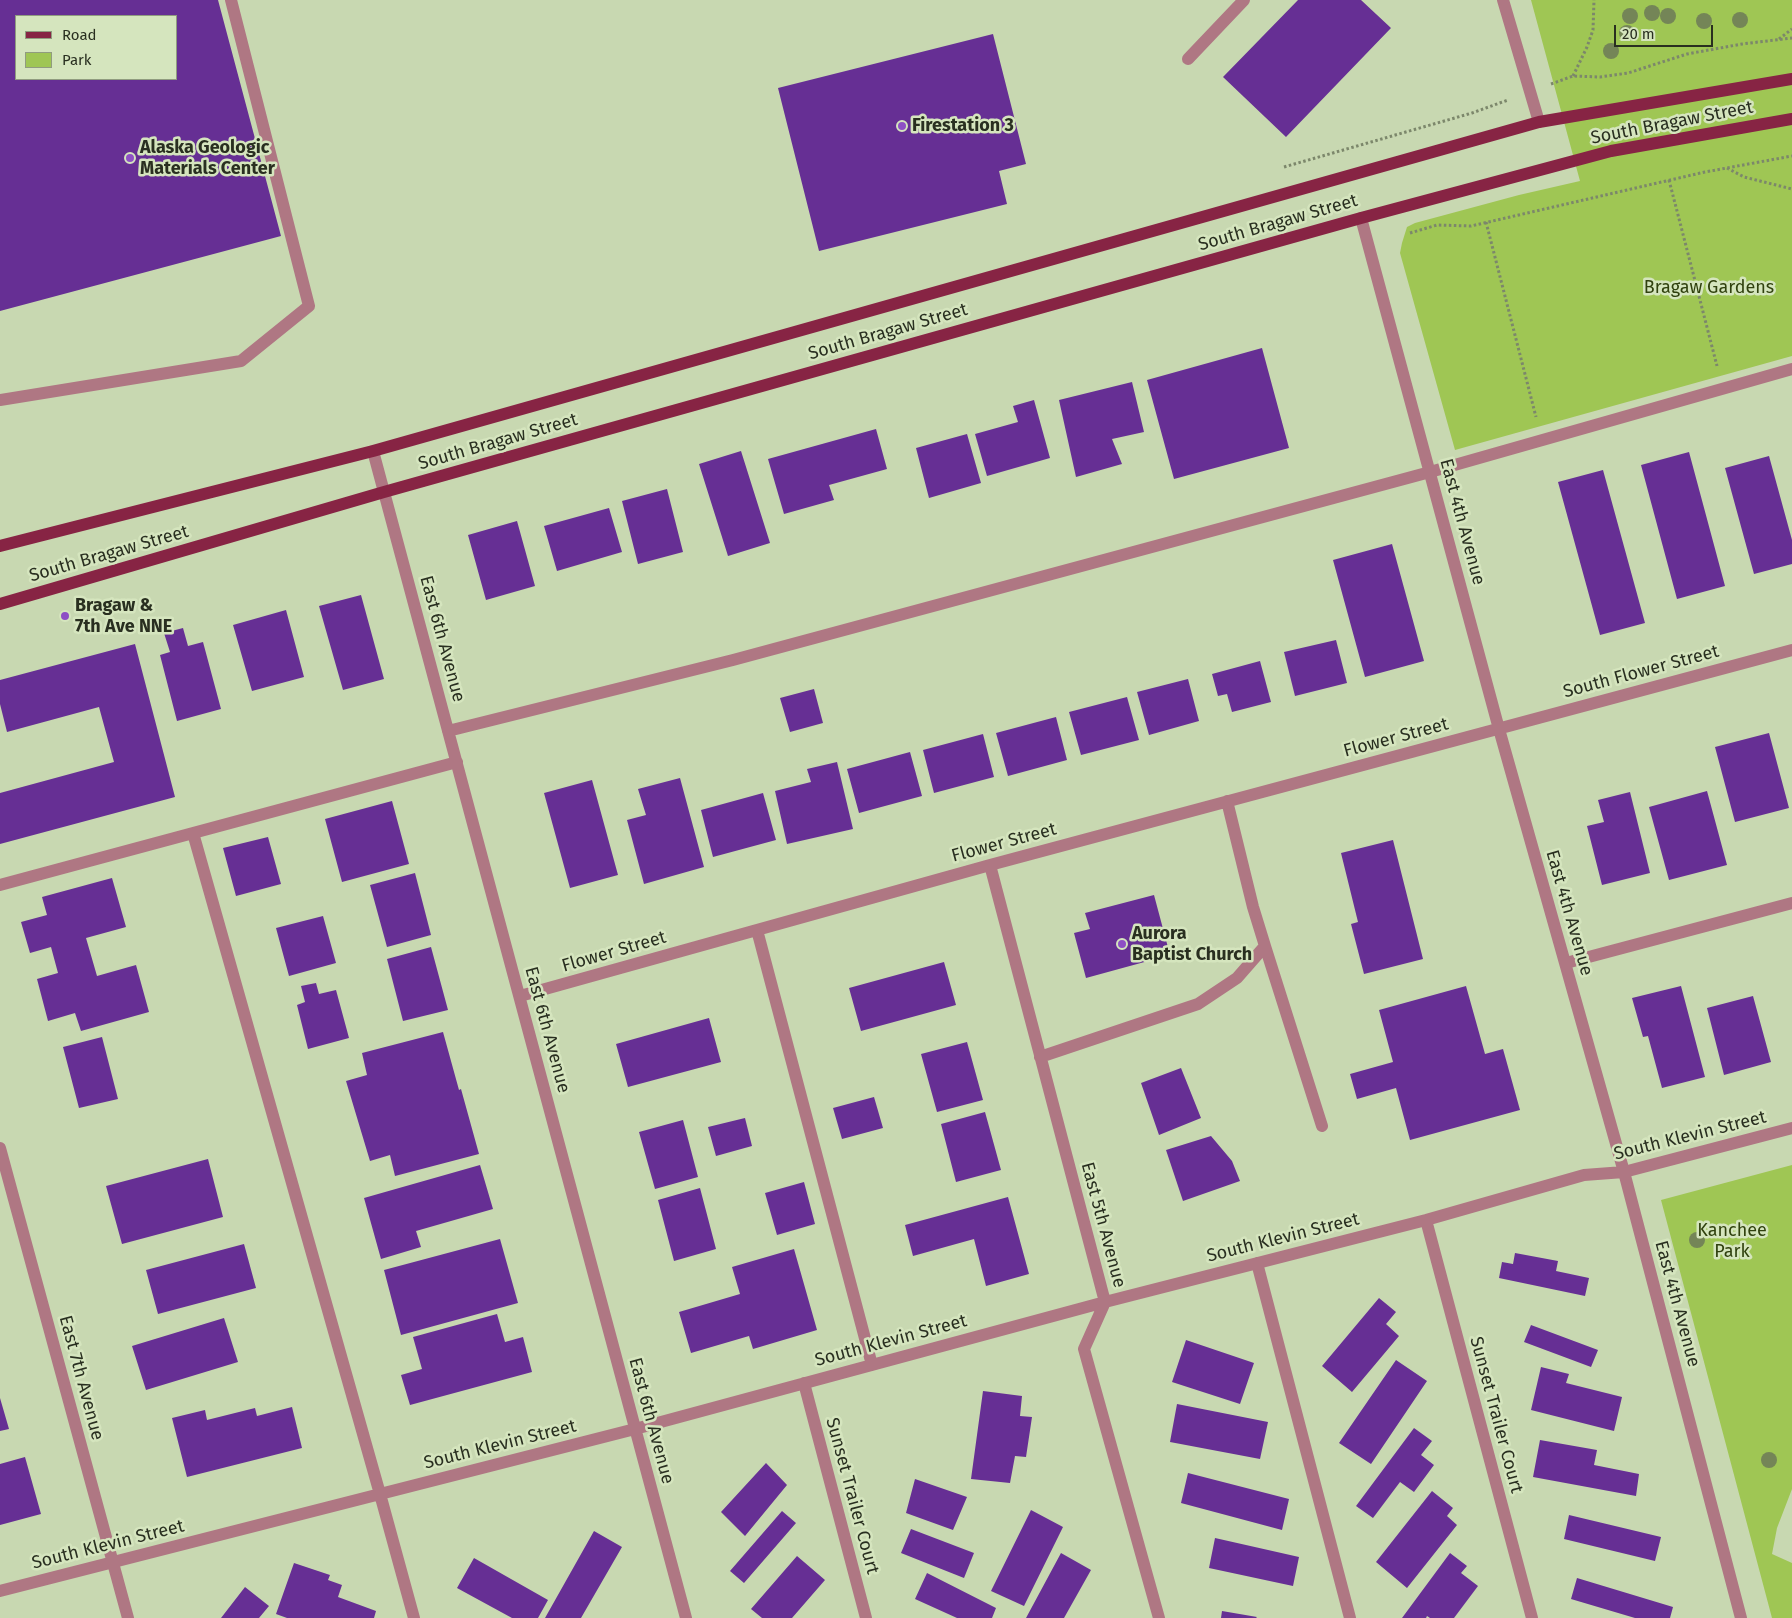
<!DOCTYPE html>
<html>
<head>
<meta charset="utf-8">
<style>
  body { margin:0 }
  #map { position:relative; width:1792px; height:1618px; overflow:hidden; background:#c8d8b1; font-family:"Fira Sans",sans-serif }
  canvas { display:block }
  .legend { position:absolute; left:15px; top:15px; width:162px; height:65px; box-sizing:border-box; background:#d5e5be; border:1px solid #909c7f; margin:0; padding:6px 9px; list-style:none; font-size:15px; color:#292f20 }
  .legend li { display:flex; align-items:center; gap:10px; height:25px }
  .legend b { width:25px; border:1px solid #909c7f }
  .scale { position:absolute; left:1614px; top:25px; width:99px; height:22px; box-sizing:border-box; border:2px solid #292f20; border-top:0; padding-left:6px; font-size:15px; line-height:18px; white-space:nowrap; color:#292f20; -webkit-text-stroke:4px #d5e5be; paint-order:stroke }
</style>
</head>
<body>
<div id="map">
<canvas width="1792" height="1618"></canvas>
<ul class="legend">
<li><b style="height:6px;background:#872444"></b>Road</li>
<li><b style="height:14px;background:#9fc654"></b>Park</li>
</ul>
<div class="scale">20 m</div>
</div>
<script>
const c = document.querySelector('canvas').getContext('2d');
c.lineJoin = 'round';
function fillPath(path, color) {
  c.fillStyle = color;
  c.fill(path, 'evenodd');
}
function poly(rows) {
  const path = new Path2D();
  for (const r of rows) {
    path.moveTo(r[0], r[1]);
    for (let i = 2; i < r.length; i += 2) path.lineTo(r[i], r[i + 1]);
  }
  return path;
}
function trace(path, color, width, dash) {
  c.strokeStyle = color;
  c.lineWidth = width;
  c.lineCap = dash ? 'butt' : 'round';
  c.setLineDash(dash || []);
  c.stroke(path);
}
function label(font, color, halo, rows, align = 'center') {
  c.font = font + ' "Fira Sans",sans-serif';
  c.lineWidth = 5;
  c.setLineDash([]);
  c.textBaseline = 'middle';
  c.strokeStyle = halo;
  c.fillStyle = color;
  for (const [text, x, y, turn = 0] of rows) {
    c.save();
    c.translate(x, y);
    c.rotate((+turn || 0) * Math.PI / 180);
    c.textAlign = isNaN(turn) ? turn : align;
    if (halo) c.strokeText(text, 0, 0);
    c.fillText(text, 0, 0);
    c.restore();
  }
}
fillPath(poly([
  [1531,0,1792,0,1792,356,1455,450,1400,253,1402,243,1407,227,1415,223,1519,195,1580,181],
  [1792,1165,1792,1489,1777,1528,1772,1554,1792,1563,1792,1618,1772,1618,1661,1200]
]), '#9fc654');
fillPath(poly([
  [0,0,218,0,281,236,0,311],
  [16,16,176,16,176,79,16,79],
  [1298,0,1361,0,1391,28,1286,137,1223,77],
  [993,34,1026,164,999,171,1007,204,819,251,778,88],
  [1262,348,1289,448,1174,479,1147,380],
  [1132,382,1144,432,1112,439,1122,464,1076,477,1059,400],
  [1034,400,1050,458,987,476,975,434,1018,422,1013,406],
  [876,429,887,469,829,485,834,500,784,514,768,459],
  [967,434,981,483,929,498,916,448],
  [741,451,770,543,728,556,699,464],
  [1689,452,1725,586,1677,599,1641,465],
  [1769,456,1792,540,1792,564,1754,574,1725,468],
  [1603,470,1645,623,1600,635,1558,482],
  [667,489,683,552,638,564,622,501],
  [609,508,622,552,557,571,544,526],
  [517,521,535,586,486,600,468,535],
  [1392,544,1424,661,1365,677,1333,560],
  [361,595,384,679,343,690,319,606],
  [286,610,304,677,252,691,233,625],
  [183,628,188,646,203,642,221,709,177,721,160,655,170,652,164,633],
  [1336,640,1347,683,1295,696,1284,652],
  [135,644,175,797,0,844,0,793,114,762,99,707,7,732,0,704,0,680],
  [1260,661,1271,702,1232,712,1227,694,1218,696,1212,674],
  [1188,679,1199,721,1149,735,1137,692],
  [814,689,823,723,790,732,780,698],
  [1127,697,1139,740,1081,755,1069,712],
  [1056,717,1067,760,1008,776,996,733],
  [1769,733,1789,808,1735,822,1715,747],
  [983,734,994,777,934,793,923,750],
  [910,752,922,796,859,813,847,769],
  [837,762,853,829,787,844,775,791,811,782,807,769],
  [680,778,704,867,644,884,627,820,646,815,638,789],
  [592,780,618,875,570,888,544,793],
  [1707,791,1727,865,1669,880,1649,807],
  [1630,792,1650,873,1602,885,1587,826,1604,822,1598,800],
  [763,793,776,840,713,857,701,810],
  [392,801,409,864,342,882,325,819],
  [268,837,281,884,236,896,223,848],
  [1393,840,1423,959,1364,974,1351,924,1358,922,1341,853],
  [415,873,431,935,387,947,370,885],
  [112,878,126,927,86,938,97,976,136,965,149,1012,81,1031,75,1013,48,1021,37,979,58,973,51,947,30,953,21,922,47,915,42,897],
  [1154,895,1170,955,1086,978,1074,933,1090,929,1085,913],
  [323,916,336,963,289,976,276,928],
  [431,947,448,1010,403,1021,387,959],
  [944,962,956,1005,861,1031,849,988],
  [316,983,319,994,336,990,349,1038,308,1049,297,1005,305,1002,301,986],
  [1466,986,1485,1054,1503,1049,1520,1110,1410,1140,1396,1088,1357,1099,1350,1074,1393,1062,1379,1010],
  [1681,986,1705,1077,1662,1088,1648,1036,1643,1037,1632,998],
  [1753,996,1771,1062,1724,1075,1707,1008],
  [709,1018,721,1062,628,1087,616,1044],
  [443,1032,459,1090,461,1089,479,1154,395,1176,390,1155,370,1161,346,1081,367,1075,362,1053],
  [102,1037,118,1099,79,1108,63,1047],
  [967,1042,983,1100,937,1112,921,1054],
  [1181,1068,1201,1118,1159,1135,1141,1083],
  [874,1097,883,1128,842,1139,833,1108],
  [985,1112,1001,1170,956,1182,941,1124],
  [745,1118,752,1146,716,1156,708,1127],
  [683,1120,698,1177,655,1189,639,1132],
  [1211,1136,1232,1161,1240,1181,1183,1201,1166,1150],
  [208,1159,223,1217,122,1244,106,1186],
  [480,1165,493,1209,416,1231,421,1247,381,1259,364,1198],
  [804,1182,815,1224,777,1235,765,1193],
  [700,1188,716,1249,674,1261,658,1200],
  [1008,1197,1029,1274,986,1286,974,1239,913,1256,905,1225],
  [500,1239,518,1303,401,1335,384,1270],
  [244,1244,256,1288,158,1314,146,1270],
  [794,1249,817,1330,753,1349,749,1336,691,1353,679,1312,740,1294,732,1267],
  [1515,1253,1558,1261,1556,1271,1589,1278,1585,1296,1499,1278,1502,1262,1513,1264],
  [1379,1298,1396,1312,1386,1324,1399,1336,1352,1392,1322,1366],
  [497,1314,505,1342,523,1337,532,1372,410,1405,401,1375,422,1369,413,1337],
  [224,1318,238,1362,146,1390,132,1346],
  [1531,1325,1598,1350,1591,1367,1524,1342],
  [1186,1340,1254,1363,1240,1404,1172,1382],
  [1396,1360,1427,1381,1371,1464,1339,1443],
  [1541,1367,1569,1374,1566,1383,1622,1397,1614,1431,1531,1410],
  [983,1391,1022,1396,1020,1416,1032,1417,1026,1457,1015,1456,1010,1483,971,1479],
  [0,1398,9,1429,0,1431],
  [1177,1404,1268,1422,1260,1459,1170,1442],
  [292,1407,302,1448,187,1477,172,1418,205,1410,207,1420,255,1408,257,1416],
  [1414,1428,1432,1441,1421,1455,1434,1465,1414,1492,1400,1482,1373,1518,1356,1506],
  [1540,1440,1597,1450,1594,1465,1639,1474,1636,1496,1533,1477],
  [25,1457,41,1514,0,1525,0,1464],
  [766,1463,787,1485,745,1536,721,1512],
  [1188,1473,1289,1499,1282,1530,1181,1503],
  [915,1479,967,1497,953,1530,906,1513],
  [1432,1491,1453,1508,1447,1516,1457,1525,1407,1588,1376,1562],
  [1031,1510,1063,1527,1024,1606,991,1591],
  [782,1511,796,1523,744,1583,730,1571],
  [1569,1515,1661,1537,1655,1561,1564,1539],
  [911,1529,974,1553,964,1578,901,1553],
  [594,1531,622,1547,581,1618,545,1618],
  [1215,1538,1299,1557,1293,1586,1209,1568],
  [1061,1553,1091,1570,1064,1618,1026,1618],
  [1450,1553,1467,1566,1461,1573,1478,1586,1454,1618,1430,1618,1427,1616,1426,1618,1402,1618],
  [797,1556,825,1580,792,1618,762,1618,751,1609],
  [474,1558,548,1600,538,1618,512,1618,457,1588],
  [294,1563,330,1575,328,1580,342,1585,338,1597,376,1611,374,1618,287,1618,276,1614],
  [927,1573,996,1608,992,1618,957,1618,915,1599],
  [1577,1578,1673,1607,1670,1618,1635,1618,1571,1599],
  [245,1587,269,1606,259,1618,221,1618],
  [1222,1611,1257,1617,1256,1618,1221,1618]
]), '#662f94');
trace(poly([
  [1779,39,1792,29],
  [1573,76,1587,47,1593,30,1594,0],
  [1551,84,1573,76,1600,77,1628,73,1687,54,1742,44,1792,38],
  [1284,167,1472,113,1508,100],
  [1727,168,1744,177,1792,189],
  [1669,180,1717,366],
  [1486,222,1536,417],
  [1410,233,1437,225,1471,226,1705,172,1792,156]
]), '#7c876b', 3, [2.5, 2.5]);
trace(poly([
  [1503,0,1539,122],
  [1188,59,1244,0],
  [1361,218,1499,729,1624,1172,1741,1618],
  [0,400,241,361,309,306,231,0],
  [373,451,686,1618],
  [448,731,733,660,1430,472,1792,369],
  [193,833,380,1494,414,1618],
  [990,865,1105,1302,1084,1349,1159,1618],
  [0,885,457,762],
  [757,930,872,1365],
  [1265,946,1322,1126],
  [1566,963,1792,903],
  [520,996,990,865,1792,650],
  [1040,1057,1198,1004,1237,978,1265,946,1253,907,1227,801],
  [0,1148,128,1618],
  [1426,1220,1532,1618],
  [1257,1263,1350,1618],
  [804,1383,866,1618],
  [0,1591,635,1429,1105,1302,1426,1220,1584,1175,1624,1172,1792,1128]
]), '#af7783', 12);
trace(poly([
  [0,546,373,451,1539,122,1792,79],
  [0,604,384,492,1361,218,1611,151,1792,119]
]), '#872444', 12);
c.fillStyle = '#748557';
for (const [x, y] of [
  [1652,13],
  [1630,16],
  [1668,16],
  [1740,20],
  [1704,21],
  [1627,33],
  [1611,51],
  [1697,1240],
  [1769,1460]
]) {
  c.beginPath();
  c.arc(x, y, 8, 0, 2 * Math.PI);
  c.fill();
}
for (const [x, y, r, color] of [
  [902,126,5,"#8e4fc5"],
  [130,158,5,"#8e4fc5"],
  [65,616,5,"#8e4fc5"],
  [1122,944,5,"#8e4fc5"]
]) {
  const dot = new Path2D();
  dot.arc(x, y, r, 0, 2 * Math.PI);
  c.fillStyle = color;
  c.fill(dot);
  trace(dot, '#d5e5be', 2);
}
label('18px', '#292f20', '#d5e5be', [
  ["South Bragaw Street",1672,123,-11],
  ["South Bragaw Street",1278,223,-16],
  ["South Bragaw Street",888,332,-16],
  ["South Bragaw Street",498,442,-16],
  ["East 4th Avenue",1462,522,75],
  ["South Bragaw Street",109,554,-16],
  ["East 6th Avenue",442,639,75],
  ["South Flower Street",1641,672,-15],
  ["Flower Street",1396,738,-15],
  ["Flower Street",1004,843,-15],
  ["East 4th Avenue",1569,913,74],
  ["Flower Street",614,952,-16],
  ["East 6th Avenue",547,1030,75],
  ["South Klevin Street",1690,1136,-14],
  ["East 5th Avenue",1103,1225,75],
  ["South Klevin Street",1283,1238,-14],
  ["East 4th Avenue",1677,1304,75],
  ["South Klevin Street",891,1341,-15],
  ["East 7th Avenue",81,1378,75],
  ["Sunset Trailer Court",1496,1415,75],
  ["East 6th Avenue",651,1421,75],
  ["South Klevin Street",500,1445,-14],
  ["Sunset Trailer Court",852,1496,75],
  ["South Klevin Street",108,1545,-14]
]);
label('bold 18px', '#292f20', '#d5e5be', [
  ["Firestation 3",912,126],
  ["Alaska Geologic",140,148],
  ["Materials Center",140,169],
  ["Bragaw &",75,606],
  ["7th Ave NNE",75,627],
  ["Aurora",1132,934],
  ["Baptist Church",1132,955]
], 'left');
label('18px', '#30410e', '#d5e5be', [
  ["Bragaw Gardens",1709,288],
  ["Kanchee",1732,1231],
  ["Park",1732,1252]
]);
</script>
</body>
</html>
